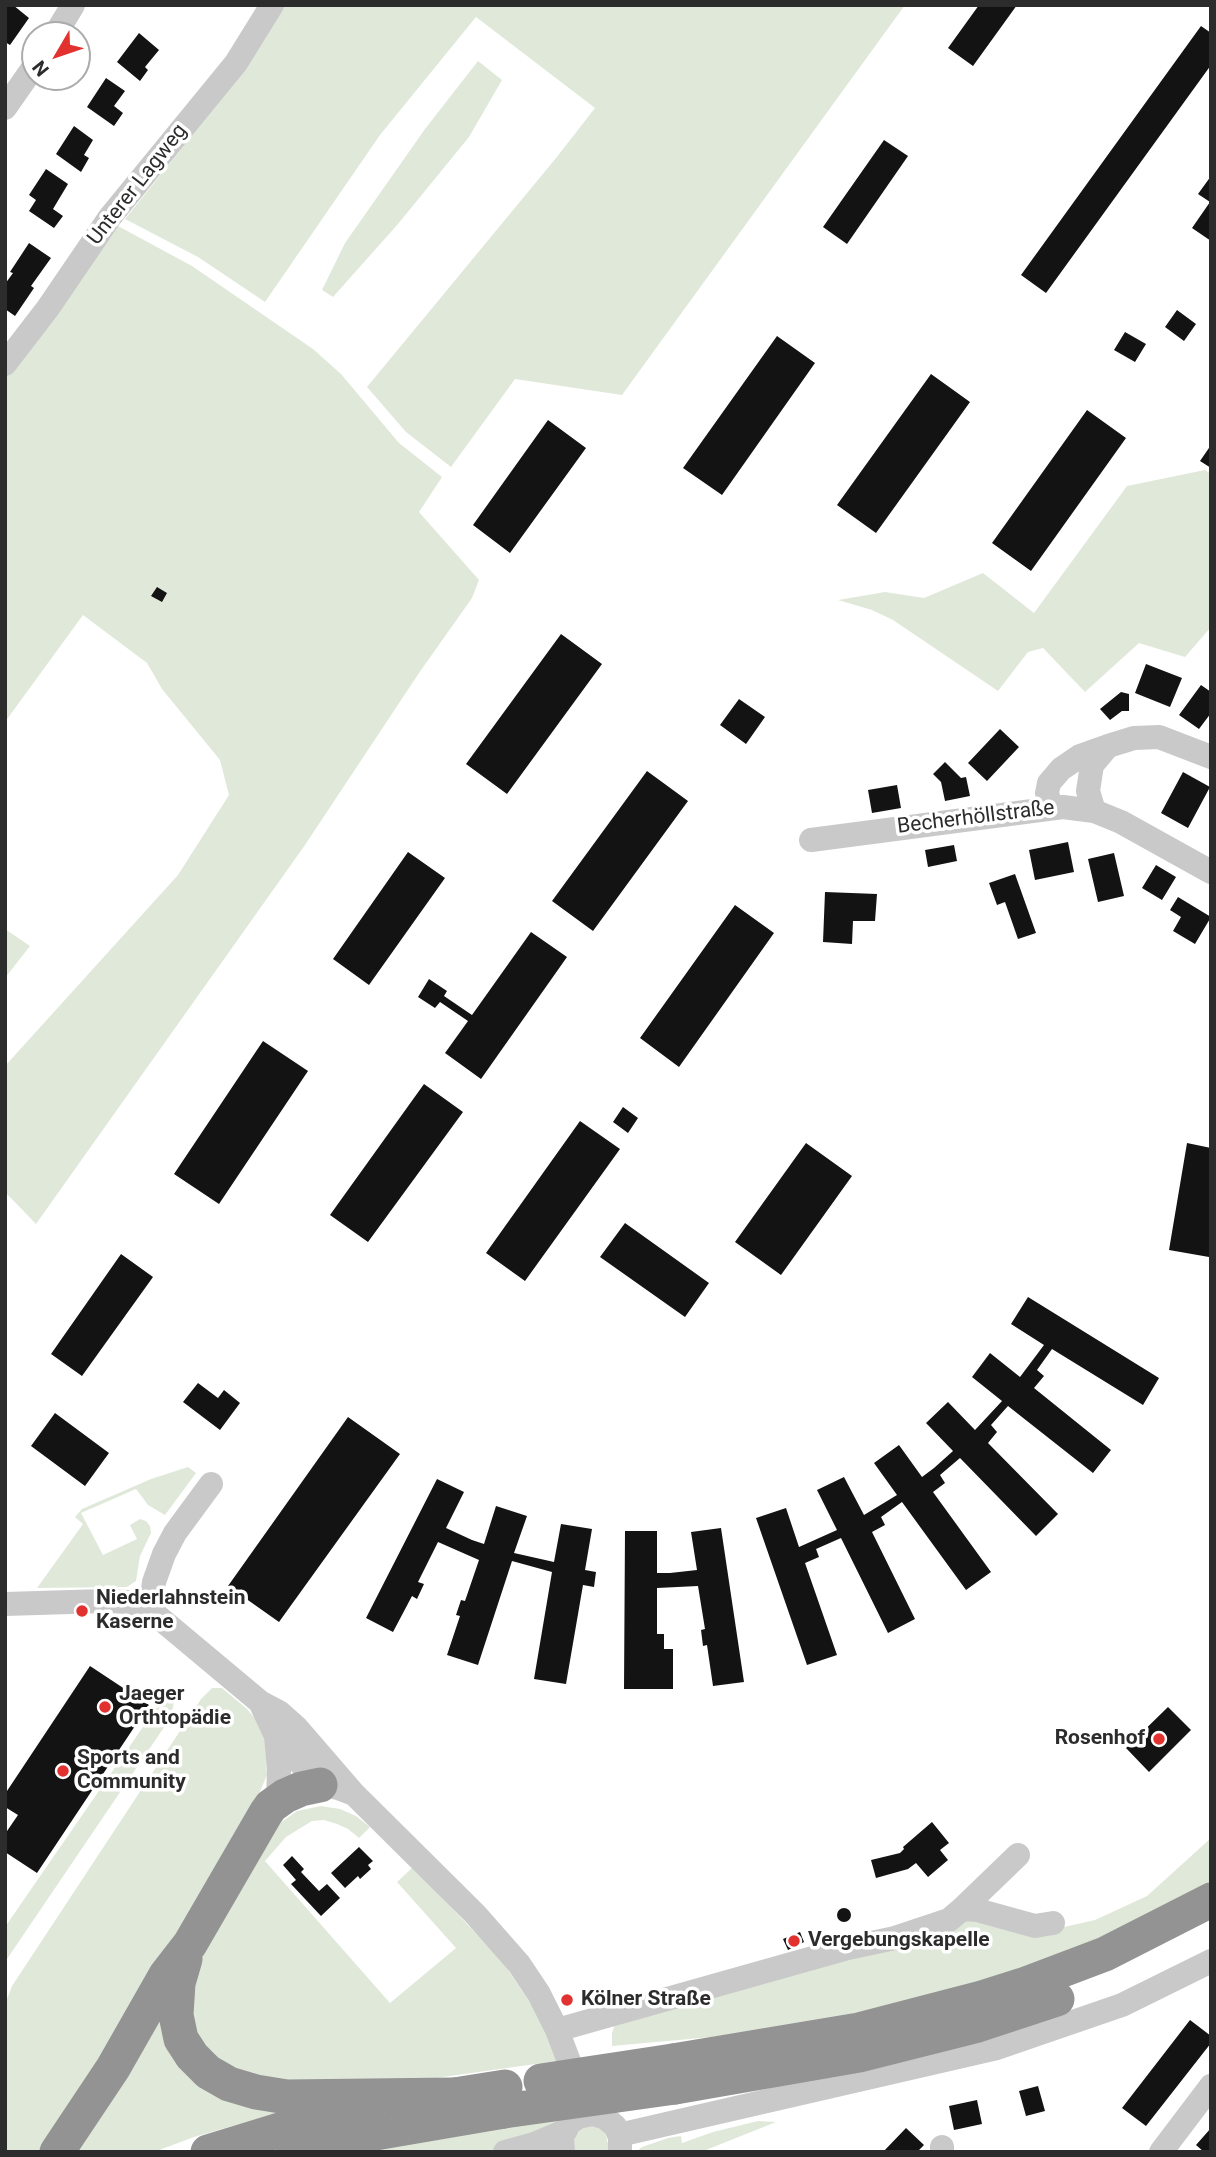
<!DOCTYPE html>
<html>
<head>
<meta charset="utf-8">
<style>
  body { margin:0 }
  #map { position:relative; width:1216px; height:2157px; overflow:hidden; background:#fff; font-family:Roboto,sans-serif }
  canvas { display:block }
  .frame { position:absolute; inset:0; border:7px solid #2c2c2c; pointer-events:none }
  .north { position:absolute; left:21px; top:21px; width:70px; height:70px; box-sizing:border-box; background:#fff; border:2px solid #ababab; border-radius:50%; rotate:231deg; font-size:19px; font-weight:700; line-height:28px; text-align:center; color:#2c2c2c }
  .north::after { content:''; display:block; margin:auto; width:24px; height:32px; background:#e1322f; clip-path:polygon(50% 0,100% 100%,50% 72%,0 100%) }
</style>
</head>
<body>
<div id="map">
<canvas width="1216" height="2157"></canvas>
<div class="frame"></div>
<div class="north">N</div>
</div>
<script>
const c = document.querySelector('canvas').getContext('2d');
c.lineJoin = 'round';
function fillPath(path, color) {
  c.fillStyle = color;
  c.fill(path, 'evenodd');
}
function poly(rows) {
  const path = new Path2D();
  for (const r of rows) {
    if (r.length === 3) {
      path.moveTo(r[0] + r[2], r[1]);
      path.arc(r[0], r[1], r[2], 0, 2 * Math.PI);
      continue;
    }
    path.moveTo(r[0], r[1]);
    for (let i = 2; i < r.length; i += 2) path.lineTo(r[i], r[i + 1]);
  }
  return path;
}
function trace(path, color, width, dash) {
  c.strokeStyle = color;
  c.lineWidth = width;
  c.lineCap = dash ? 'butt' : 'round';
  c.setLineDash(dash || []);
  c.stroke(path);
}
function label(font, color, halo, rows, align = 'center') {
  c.font = font + ' Roboto,sans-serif';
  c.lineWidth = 7;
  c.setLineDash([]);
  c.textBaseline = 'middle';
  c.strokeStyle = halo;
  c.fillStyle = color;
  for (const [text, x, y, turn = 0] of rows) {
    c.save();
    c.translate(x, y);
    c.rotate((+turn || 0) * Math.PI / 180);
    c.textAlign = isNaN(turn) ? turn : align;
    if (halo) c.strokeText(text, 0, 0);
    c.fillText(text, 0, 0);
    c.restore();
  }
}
fillPath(poly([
  [282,5,905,5,622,395,515,379,451,467,406,432,367,387,556,158,595,108,476,17,380,135,265,302,198,257,125,219,190,138],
  [478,61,502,80,469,137,398,224,333,297,322,290,345,243,425,129],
  [118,226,192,266,313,349,341,374,399,443,442,477,419,512,479,580,472,598,419,673,305,845,36,1224,5,1192,5,1066,178,875,229,795,220,760,162,689,147,663,83,615,5,722,5,377],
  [1205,470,1211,474,1211,627,1185,657,1139,643,1085,692,1043,648,1028,652,998,691,893,620,872,610,838,600,885,592,924,598,983,573,1034,613,1127,486],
  [5,929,30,946,5,978],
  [188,1467,196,1473,165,1515,148,1505,136,1489,81,1513,103,1555,137,1539,130,1525,140,1519,146,1521,150,1526,151,1533,140,1556,136,1581,127,1587,37,1588,83,1524,75,1517,82,1509,151,1479],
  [212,1688,222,1688,246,1708,260,1724,265,1738,267,1775,247,1822,48,2152,5,2152,5,2004,12,1986,201,1699],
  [165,1695,174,1702,171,1717,5,1962,5,1927],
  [321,1806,340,1809,356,1816,370,1827,359,1838,348,1829,337,1824,324,1820,312,1821,286,1837,265,1861,390,2003,456,1948,397,1882,413,1867,502,1961,538,2014,557,2061,379,2086,247,2082,189,2035,186,1985,276,1826,297,1811],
  [1211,1838,1211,1883,1051,1963,902,2007,712,2037,612,2046,612,2033,615,2024,964,1915,1033,1934,1095,1920,1147,1896],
  [154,2011,170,2019,278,2113,194,2137,154,2152,69,2152],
  [558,2114,557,2122,519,2144,487,2152,344,2152],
  [758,2121,776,2122,701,2152,636,2152,642,2147,668,2138,681,2136,682,2143,713,2132],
  [590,2126,598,2127,605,2133,609,2147,607,2152,575,2152,573,2143,576,2135,584,2127]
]), '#e0e9d9');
fillPath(poly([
  [5,5,13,5,29,18,10,45,5,42],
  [979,5,1017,5,973,66,948,48],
  [1201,26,1211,33,1211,65,1046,293,1021,275],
  [139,33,159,50,145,67,148,70,140,81,117,62],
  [106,78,125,91,114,106,123,113,114,126,87,107],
  [74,126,93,140,84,155,89,158,81,172,56,154],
  [884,140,908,156,847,244,823,227],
  [46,169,68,184,53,209,63,216,54,228,29,211,36,200,29,195],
  [1211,176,1211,241,1192,228,1210,202,1198,194],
  [29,243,51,258,31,286,34,288,15,316,5,309,5,284,13,273,10,272],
  [1177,310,1196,324,1184,341,1165,327],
  [1125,332,1146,344,1135,362,1114,350],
  [777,336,815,363,722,495,683,468],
  [931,374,970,402,876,533,837,505],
  [1087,410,1126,438,1031,571,992,543],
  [548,420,586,448,510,553,473,525],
  [1211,445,1211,468,1200,461],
  [157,587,167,593,162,602,151,596],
  [561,634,602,664,507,794,466,764],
  [1146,664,1182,678,1170,707,1135,693],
  [1201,685,1211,692,1211,713,1199,729,1179,715],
  [1121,692,1129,694,1129,711,1122,711,1110,720,1100,709],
  [739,699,765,717,746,744,720,725],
  [1000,729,1019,747,987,781,968,763],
  [945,762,961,778,966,777,970,796,945,801,941,782,933,774],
  [647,771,688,801,593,931,552,901],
  [1183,772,1210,787,1188,828,1161,813],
  [897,785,901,808,872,813,868,790],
  [1068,842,1074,872,1035,880,1029,850],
  [954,845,957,861,928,867,925,850],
  [408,852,445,878,369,985,333,959],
  [1114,853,1124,896,1098,902,1088,859],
  [1156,865,1176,877,1162,900,1142,888],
  [1015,874,1036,933,1018,939,1005,902,997,905,989,883],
  [825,892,877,894,875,921,853,921,852,944,823,942],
  [1178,897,1211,917,1195,944,1173,931,1181,917,1170,910],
  [735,905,774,933,679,1067,640,1038],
  [531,932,567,957,481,1079,445,1053,468,1021,440,1002,435,1008,418,997,429,979,447,991,444,996,472,1015],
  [263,1041,308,1071,219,1204,174,1174],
  [424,1084,463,1112,368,1242,330,1215],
  [623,1107,638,1118,628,1133,613,1122],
  [580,1121,620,1149,525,1281,486,1253],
  [806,1143,852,1176,781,1275,735,1242],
  [1187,1143,1211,1148,1209,1257,1169,1250],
  [625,1223,709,1283,685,1317,600,1257],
  [121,1254,153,1277,82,1376,51,1354],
  [1028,1297,1159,1378,1143,1405,1052,1349,1037,1370,1044,1376,1034,1388,1111,1450,1093,1473,1008,1406,991,1425,997,1432,988,1443,1058,1514,1036,1536,960,1458,940,1475,945,1483,933,1492,991,1572,966,1590,902,1502,881,1517,885,1525,872,1532,915,1619,888,1633,841,1538,816,1549,819,1557,805,1563,837,1655,807,1665,756,1518,786,1508,799,1547,837,1530,817,1490,844,1477,864,1515,897,1495,874,1463,899,1445,922,1477,934,1468,953,1451,926,1423,948,1402,975,1430,1002,1401,972,1377,990,1353,1020,1377,1044,1345,1011,1324],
  [198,1383,218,1398,224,1390,240,1403,220,1430,183,1402],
  [55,1413,109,1453,85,1486,31,1446],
  [348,1417,400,1454,279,1622,228,1586],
  [437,1479,464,1492,446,1528,472,1540,484,1544,496,1506,527,1516,514,1553,554,1562,561,1524,592,1529,585,1570,596,1572,594,1587,583,1585,566,1684,534,1679,552,1572,512,1561,478,1665,447,1655,460,1616,456,1615,461,1600,465,1601,479,1560,438,1542,418,1582,424,1584,417,1599,412,1596,393,1632,366,1618],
  [721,1528,744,1682,713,1686,707,1645,703,1646,701,1630,705,1629,698,1586,657,1588,657,1634,664,1634,664,1649,673,1649,673,1689,624,1689,625,1531,657,1531,657,1573,670,1573,697,1570,691,1532],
  [90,1666,149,1705,37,1873,5,1852,5,1834,18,1815,5,1807,5,1794],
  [1168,1707,1191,1730,1149,1772,1126,1748],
  [932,1822,949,1843,940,1850,948,1860,928,1877,916,1863,908,1869,876,1878,871,1860,900,1853,904,1849,903,1847],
  [359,1847,373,1861,368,1865,371,1869,360,1879,358,1876,345,1888,331,1873],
  [292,1856,304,1869,301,1872,319,1891,327,1884,340,1898,321,1916,291,1884,296,1880,283,1865],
  [844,1915,7],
  [800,1932,804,1942,788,1950,783,1939],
  [1190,2020,1211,2036,1211,2043,1146,2126,1122,2108],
  [1038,2086,1045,2111,1026,2116,1019,2091],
  [977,2100,982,2124,954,2130,949,2106],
  [906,2128,924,2145,917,2152,883,2152],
  [1211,2128,1211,2152,1204,2152,1196,2145]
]), '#131313');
trace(poly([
  [55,35,73,5],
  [5,108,35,65],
  [5,364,48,308,110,217,236,63,272,5],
  [1051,807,1047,793,1049,783,1061,769,1080,756,1108,746,1134,738,1159,737,1211,757],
  [1094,811,1088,791,1092,765,1108,746],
  [811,840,1063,807,1094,811,1121,822,1211,872],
  [5,1604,104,1601,129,1602,150,1610,260,1702,279,1712,297,1728,354,1794],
  [150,1610,154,1582,164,1554,175,1533,211,1484],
  [260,1702,276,1736,279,1770,278,1800],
  [276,1736,320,1785],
  [320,1785,338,1788,354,1794,475,1914,519,1964,539,1994,557,2030,580,2090],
  [962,1909,1018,1855],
  [557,2030,848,1948,895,1938,949,1920,962,1909,977,1910,1035,1926,1053,1923],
  [619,2135,997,2048,1122,2005,1211,1961],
  [505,2152,534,2144,565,2131],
  [563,2152,562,2137,569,2124,578,2117,592,2114,604,2117,615,2126,620,2137,620,2151],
  [942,2152,942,2147],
  [1161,2152,1211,2086]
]), '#c9c9c9', 24);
trace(poly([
  [185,1959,178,1983,176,2015,181,2039,192,2056,208,2072,229,2084,256,2092,287,2097,453,2095],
  [673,2061,859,2030,982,1998,1023,1985,1105,1954,1211,1900],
  [675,2087,859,2055,978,2025,1057,1999],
  [429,2099,505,2087],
  [57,2152,113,2068,166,1975,190,1944,266,1813,271,1806,285,1796,301,1789,320,1785],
  [208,2152,283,2129,367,2111],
  [293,2152,346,2138,504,2111]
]), '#939393', 35);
trace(poly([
  [541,2081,673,2061],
  [504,2111,675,2087]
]), '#939393', 35);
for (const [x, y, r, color] of [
  [82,1611,7,"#e1322f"],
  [105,1707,7,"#e1322f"],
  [1159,1739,7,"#e1322f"],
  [63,1771,7,"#e1322f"],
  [794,1941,7,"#e1322f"],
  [567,2000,7,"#e1322f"]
]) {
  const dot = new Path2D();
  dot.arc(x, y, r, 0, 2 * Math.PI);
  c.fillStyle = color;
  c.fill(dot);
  trace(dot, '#fff', 2.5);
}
label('21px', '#2c2c2c', '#fff', [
  ["Unterer Lagweg",138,185,-52],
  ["Becherhöllstraße",976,818,-7]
]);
label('bold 21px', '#2c2c2c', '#fff', [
  ["Niederlahnstein",96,1599],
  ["Kaserne",96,1623],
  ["Jaeger",119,1695],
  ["Orthtopädie",119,1719],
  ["Rosenhof",1145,1739,"right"],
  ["Sports and",77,1759],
  ["Community",77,1783],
  ["Vergebungskapelle",808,1941],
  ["Kölner Straße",581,2000]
], 'left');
</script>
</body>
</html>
